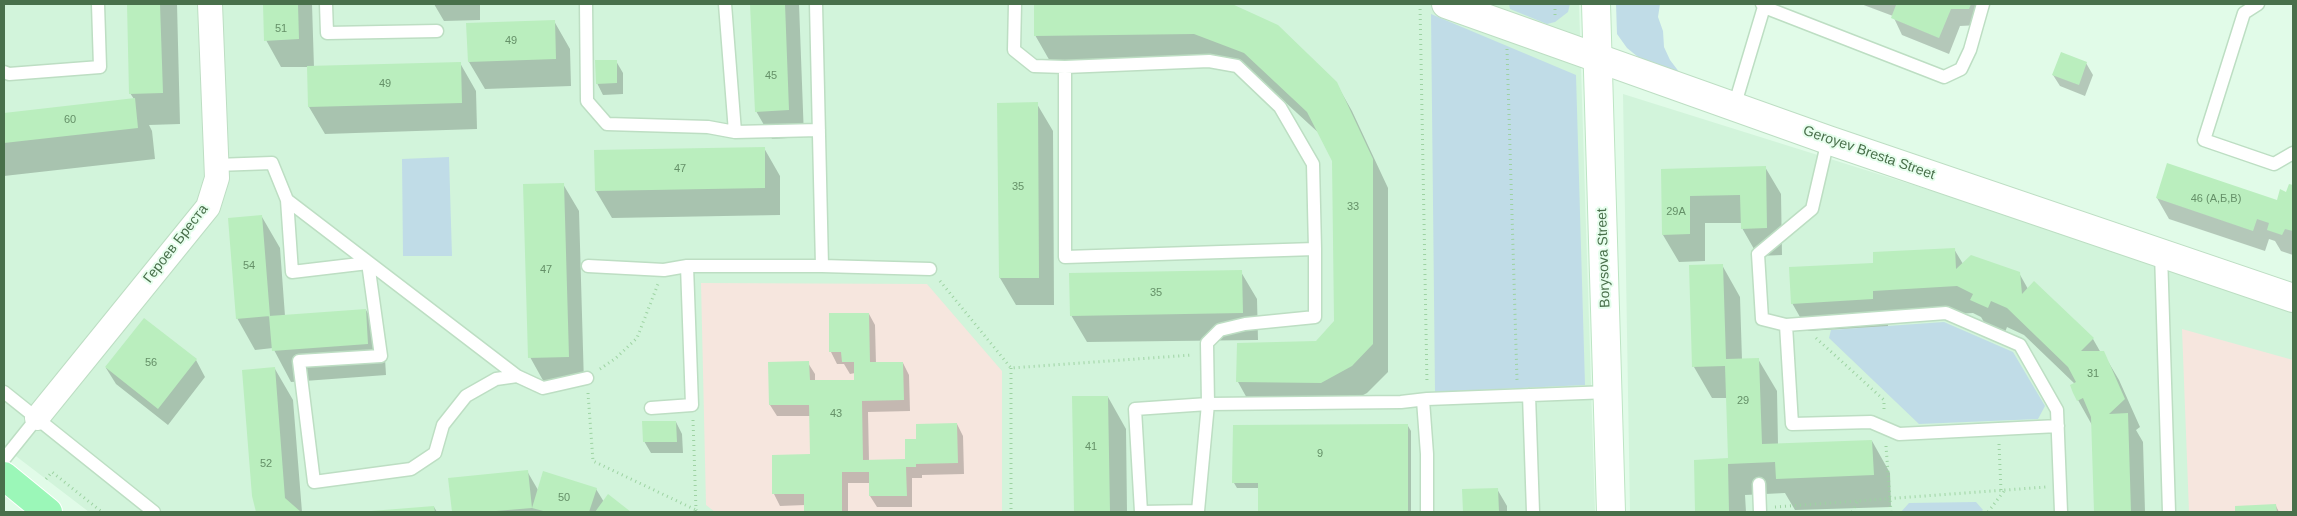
<!DOCTYPE html>
<html>
<head>
<meta charset="utf-8">
<style>
  body { margin:0 }
  #map { position:relative; width:2297px; height:516px; overflow:hidden; background:#e1fbe8; font-family:Arial,sans-serif }
  canvas { display:block }
  .frame { position:absolute; inset:0; border:5px solid #49704b; pointer-events:none }
</style>
</head>
<body>
<div id="map">
<canvas width="2297" height="516"></canvas>
<div class="frame"></div>
</div>
<script>
const c = document.querySelector('canvas').getContext('2d');
c.lineJoin = 'round';
function fillPath(path, color) {
  c.fillStyle = color;
  c.fill(path, 'evenodd');
}
function poly(rows) {
  const path = new Path2D();
  for (const r of rows) {
    path.moveTo(r[0], r[1]);
    for (let i = 2; i < r.length; i += 2) path.lineTo(r[i], r[i + 1]);
  }
  return path;
}
function trace(path, color, width, dash) {
  c.strokeStyle = color;
  c.lineWidth = width;
  c.lineCap = dash ? 'butt' : 'round';
  c.setLineDash(dash || []);
  c.stroke(path);
}
function label(font, color, halo, rows, align = 'center') {
  c.font = font + ' Arial,sans-serif';
  c.lineWidth = 4;
  c.setLineDash([]);
  c.textBaseline = 'middle';
  c.strokeStyle = halo;
  c.fillStyle = color;
  for (const [text, x, y, turn = 0] of rows) {
    c.save();
    c.translate(x, y);
    c.rotate((+turn || 0) * Math.PI / 180);
    c.textAlign = isNaN(turn) ? turn : align;
    if (halo) c.strokeText(text, 0, 0);
    c.fillText(text, 0, 0);
    c.restore();
  }
}
fillPath(poly([
  [4,4,1579,4,1595,512,89,512,4,447],
  [1623,94,2293,304,2293,512,1630,512]
]), '#d2f4db');
fillPath(poly([
  [701,283,927,284,1002,371,1002,512,715,512,706,505],
  [2182,329,2293,360,2293,512,2189,512]
]), '#f6e6de');
fillPath(poly([
  [1509,4,1570,4,1568,12,1555,22,1547,24,1510,9],
  [1616,4,1660,4,1658,17,1663,31,1664,47,1670,60,1683,77,1654,70,1627,48,1617,34],
  [1431,14,1576,75,1585,385,1435,392],
  [449,157,452,256,403,256,402,159],
  [1944,322,2013,352,2045,406,2038,419,1919,424,1829,338,1831,330],
  [1976,502,1983,510,1981,512,1901,512,1909,503]
]), '#c0dce7');
fillPath(poly([
  [128,4,177,4,180,124,149,125,152,131,155,159,4,176,4,114,134,99,130,93],
  [265,4,312,4,314,68,460,63,476,91,477,129,325,134,309,107,308,67,281,67,266,40],
  [434,4,480,4,480,20,444,21],
  [752,4,799,4,804,137,772,139,756,111],
  [1035,4,1229,4,1277,26,1336,83,1352,111,1388,188,1388,372,1367,393,1337,409,1253,409,1238,382,1238,344,1317,343,1335,321,1334,161,1321,135,1261,80,1210,61,1051,63,1035,35],
  [1861,4,1987,4,1979,25,1960,26,1949,54,1902,35,1893,16],
  [554,21,570,49,571,86,485,89,469,62],
  [616,61,623,73,623,94,603,95,597,83],
  [2086,63,2093,75,2085,96,2060,86,2053,75],
  [998,104,1037,104,1053,131,1054,305,1016,305,1000,278],
  [764,148,780,176,780,215,612,218,596,191],
  [1765,167,1781,194,1782,255,1758,256,1742,228,1742,223,1705,223,1705,261,1679,262,1663,235,1662,170],
  [563,184,579,211,584,384,545,384,530,357],
  [2290,185,2293,186,2293,255,2281,251,2275,241,2269,239,2265,251,2169,219,2157,198,2277,201,2287,193],
  [262,217,280,248,285,316,366,310,384,342,386,375,291,382,273,348,255,350,237,318],
  [1954,249,1963,264,2019,273,2028,289,2093,339,2101,353,2103,353,2119,380,2140,427,2136,430,2143,442,2145,512,2095,512,2092,425,2078,400,2075,384,2024,335,2007,327,2004,335,1987,327,1981,317,1973,313,1888,318,1888,326,1808,331,1792,303,1874,264],
  [1722,265,1740,297,1742,360,1758,359,1777,391,1778,445,1872,441,1890,473,1891,507,1795,510,1785,493,1745,495,1746,512,1697,512,1695,461,1729,460,1727,398,1712,398,1694,367],
  [1241,272,1257,299,1258,340,1087,342,1071,315],
  [830,314,869,314,875,325,876,364,903,363,909,375,910,411,868,412,869,461,906,460,918,440,957,424,963,436,964,474,922,475,922,478,912,478,912,507,877,507,870,496,870,483,848,483,848,512,805,512,805,505,780,506,774,494,773,456,811,455,810,416,777,416,770,405,808,363,815,374,815,381,855,381,855,373,850,374,844,364,837,364,831,352],
  [196,360,205,377,168,425,116,384,106,368],
  [275,369,293,400,302,512,257,512,253,496],
  [1074,397,1108,397,1126,429,1127,512,1075,512],
  [676,422,682,434,683,453,651,453,644,441],
  [1408,426,1411,431,1411,512,1259,512,1259,488,1237,488,1234,483],
  [527,471,538,490,596,489,604,502,609,496,629,512,453,512,450,479],
  [1497,489,1507,506,1507,512,1464,512,1463,491],
  [2276,506,2279,512,2236,512,2236,507],
  [434,507,437,512,370,512]
]), '#0003');
fillPath(poly([
  [127,4,160,4,163,93,129,94],
  [263,4,298,4,299,39,264,41],
  [750,4,785,4,789,110,755,112],
  [1034,4,1232,4,1278,25,1337,82,1373,159,1373,344,1352,366,1321,383,1236,382,1237,343,1316,341,1334,321,1332,161,1307,112,1244,53,1194,34,1034,36],
  [1893,4,1971,4,1969,9,1951,9,1939,38,1891,18,1896,5],
  [555,20,556,59,468,62,466,23],
  [2061,52,2087,62,2079,85,2052,75],
  [595,60,617,60,617,83,596,84],
  [461,62,462,103,308,107,307,66],
  [135,98,138,128,4,143,4,113],
  [1038,102,1039,278,999,278,997,103],
  [765,147,765,188,595,191,594,150],
  [2167,163,2277,200,2280,189,2286,192,2289,184,2293,185,2293,231,2285,229,2282,235,2267,230,2269,223,2257,219,2253,231,2156,198],
  [1766,166,1767,228,1741,229,1740,195,1690,196,1690,234,1662,235,1661,169],
  [564,183,569,357,528,358,523,184],
  [262,215,270,316,236,319,228,218],
  [1955,248,1956,269,1971,255,2020,272,2022,294,2034,281,2094,338,2081,351,2104,351,2125,399,2109,414,2128,413,2131,512,2094,512,2091,417,2083,398,2077,401,2073,393,2070,385,2076,382,2068,367,2007,308,1991,301,1988,308,1970,300,1973,294,1957,286,1873,291,1873,299,1791,304,1789,267,1873,263,1873,252],
  [1723,264,1726,359,1759,358,1762,444,1872,440,1874,475,1776,479,1775,462,1728,464,1729,512,1695,512,1694,460,1728,458,1725,366,1692,367,1689,265],
  [1242,270,1243,313,1070,316,1069,273],
  [366,309,368,344,272,351,269,316],
  [829,313,869,313,870,362,903,362,904,400,862,401,863,460,905,459,905,439,916,439,916,424,957,423,958,463,916,464,916,467,906,467,907,496,869,496,869,472,842,472,842,512,804,512,804,494,772,494,772,455,810,454,809,405,769,405,768,362,809,361,810,380,854,380,854,362,842,362,841,352,829,352],
  [144,318,197,359,158,409,105,367],
  [275,367,285,498,301,512,256,512,252,496,242,370],
  [1072,396,1108,396,1110,512,1074,512],
  [642,421,676,421,677,442,643,442],
  [1408,424,1408,512,1258,512,1258,483,1232,483,1233,425],
  [528,470,532,508,484,512,452,512,448,478],
  [543,471,597,488,589,512,547,512,532,508],
  [1498,488,1499,512,1463,512,1462,489],
  [608,494,631,512,595,512],
  [2276,504,2277,512,2235,512,2235,506],
  [434,506,435,512,371,512,371,511]
]), '#baeebe');
const service = poly([
  [326,4,327,33,437,31],
  [586,4,587,101,607,124,708,127,735,132],
  [725,4,735,132,819,130],
  [816,4,822,266,930,269],
  [1015,4,1014,50,1034,66,1065,67],
  [1762,4,1764,7,1944,77,1961,69,1970,50,1983,4],
  [2258,4,2244,13,2204,140,2274,164,2293,153],
  [1209,61,1237,66,1280,107,1313,164,1315,249,1065,257,1065,67,1209,61],
  [4,72,9,74,100,67,98,4],
  [1734,107,1764,7],
  [1828,140,1812,209,1758,254,1762,319,1786,325,1946,313,2020,345,2057,410,2061,512],
  [216,165,272,163,287,200,292,272,368,263,381,356,299,361,314,482,411,469,435,453,443,425,466,396,496,379,517,376],
  [287,200,517,376,543,388,587,378],
  [1315,249,1315,317,1245,324,1220,330,1207,343,1208,404,1401,402,1427,399,1609,392],
  [2161,253,2169,512],
  [588,266,664,270,687,266,822,266],
  [1786,325,1792,424,1871,422,1899,434,2058,426],
  [4,392,154,512],
  [1529,395,1533,512],
  [1423,400,1427,454,1427,512],
  [1208,404,1198,511,1141,512,1135,409,1208,404],
  [651,408,692,405,687,266],
  [4,459,37,418],
  [1759,484,1760,512]
]);
const minor = poly([
  [37,418,208,207,217,178,210,4]
]);
const tertiary = poly([
  [1446,4,1828,140,2293,298]
]);
const secondary = poly([
  [1596,4,1611,512]
]);
const primary = poly([
  [4,476,48,512]
]);
trace(service, '#bddec3', 15);
trace(minor, '#bddec3', 26);
trace(tertiary, '#bddec3', 30);
trace(secondary, '#bde5c4', 30);
trace(primary, '#fff', 30);
trace(poly([
  [1420,4,1427,384],
  [1555,4,1555,19],
  [1507,49,1517,380],
  [940,281,1011,368,1192,355],
  [1816,338,1884,400,1884,412],
  [1011,368,1011,512],
  [600,369,616,358,637,338,658,284],
  [588,393,593,461,696,510],
  [693,420,696,510,698,512],
  [1999,444,2001,491],
  [1886,446,1891,512],
  [46,479,52,472,102,512],
  [1775,507,2046,487],
  [1852,512,1857,502],
  [1988,512,2004,491]
]), '#9dd3a2', 3, [1, 4]);
trace(service, '#fff', 12);
trace(minor, '#fff', 24);
trace(tertiary, '#fff', 28);
trace(secondary, '#fff', 28);
trace(primary, '#9bf7b8', 28);
label('11px', '#659068', null, [
  ["51",281,29],
  ["49",511,41],
  ["45",771,76],
  ["49",385,84],
  ["60",70,120],
  ["47",680,169],
  ["35",1018,187],
  ["46 (А,Б,В)",2216,199],
  ["33",1353,207],
  ["29А",1676,212],
  ["54",249,266],
  ["47",546,270],
  ["35",1156,293],
  ["56",151,363],
  ["31",2093,374],
  ["29",1743,401],
  ["43",836,414],
  ["41",1091,447],
  ["9",1320,454],
  ["52",266,464],
  ["50",564,498]
]);
label('14px', '#49704b', '#e6feed', [
  ["Geroyev Bresta Street",1869,153,19],
  ["Героев Бреста",176,244,-52],
  ["Borysova Street",1604,258,-92]
]);
</script>
</body>
</html>
